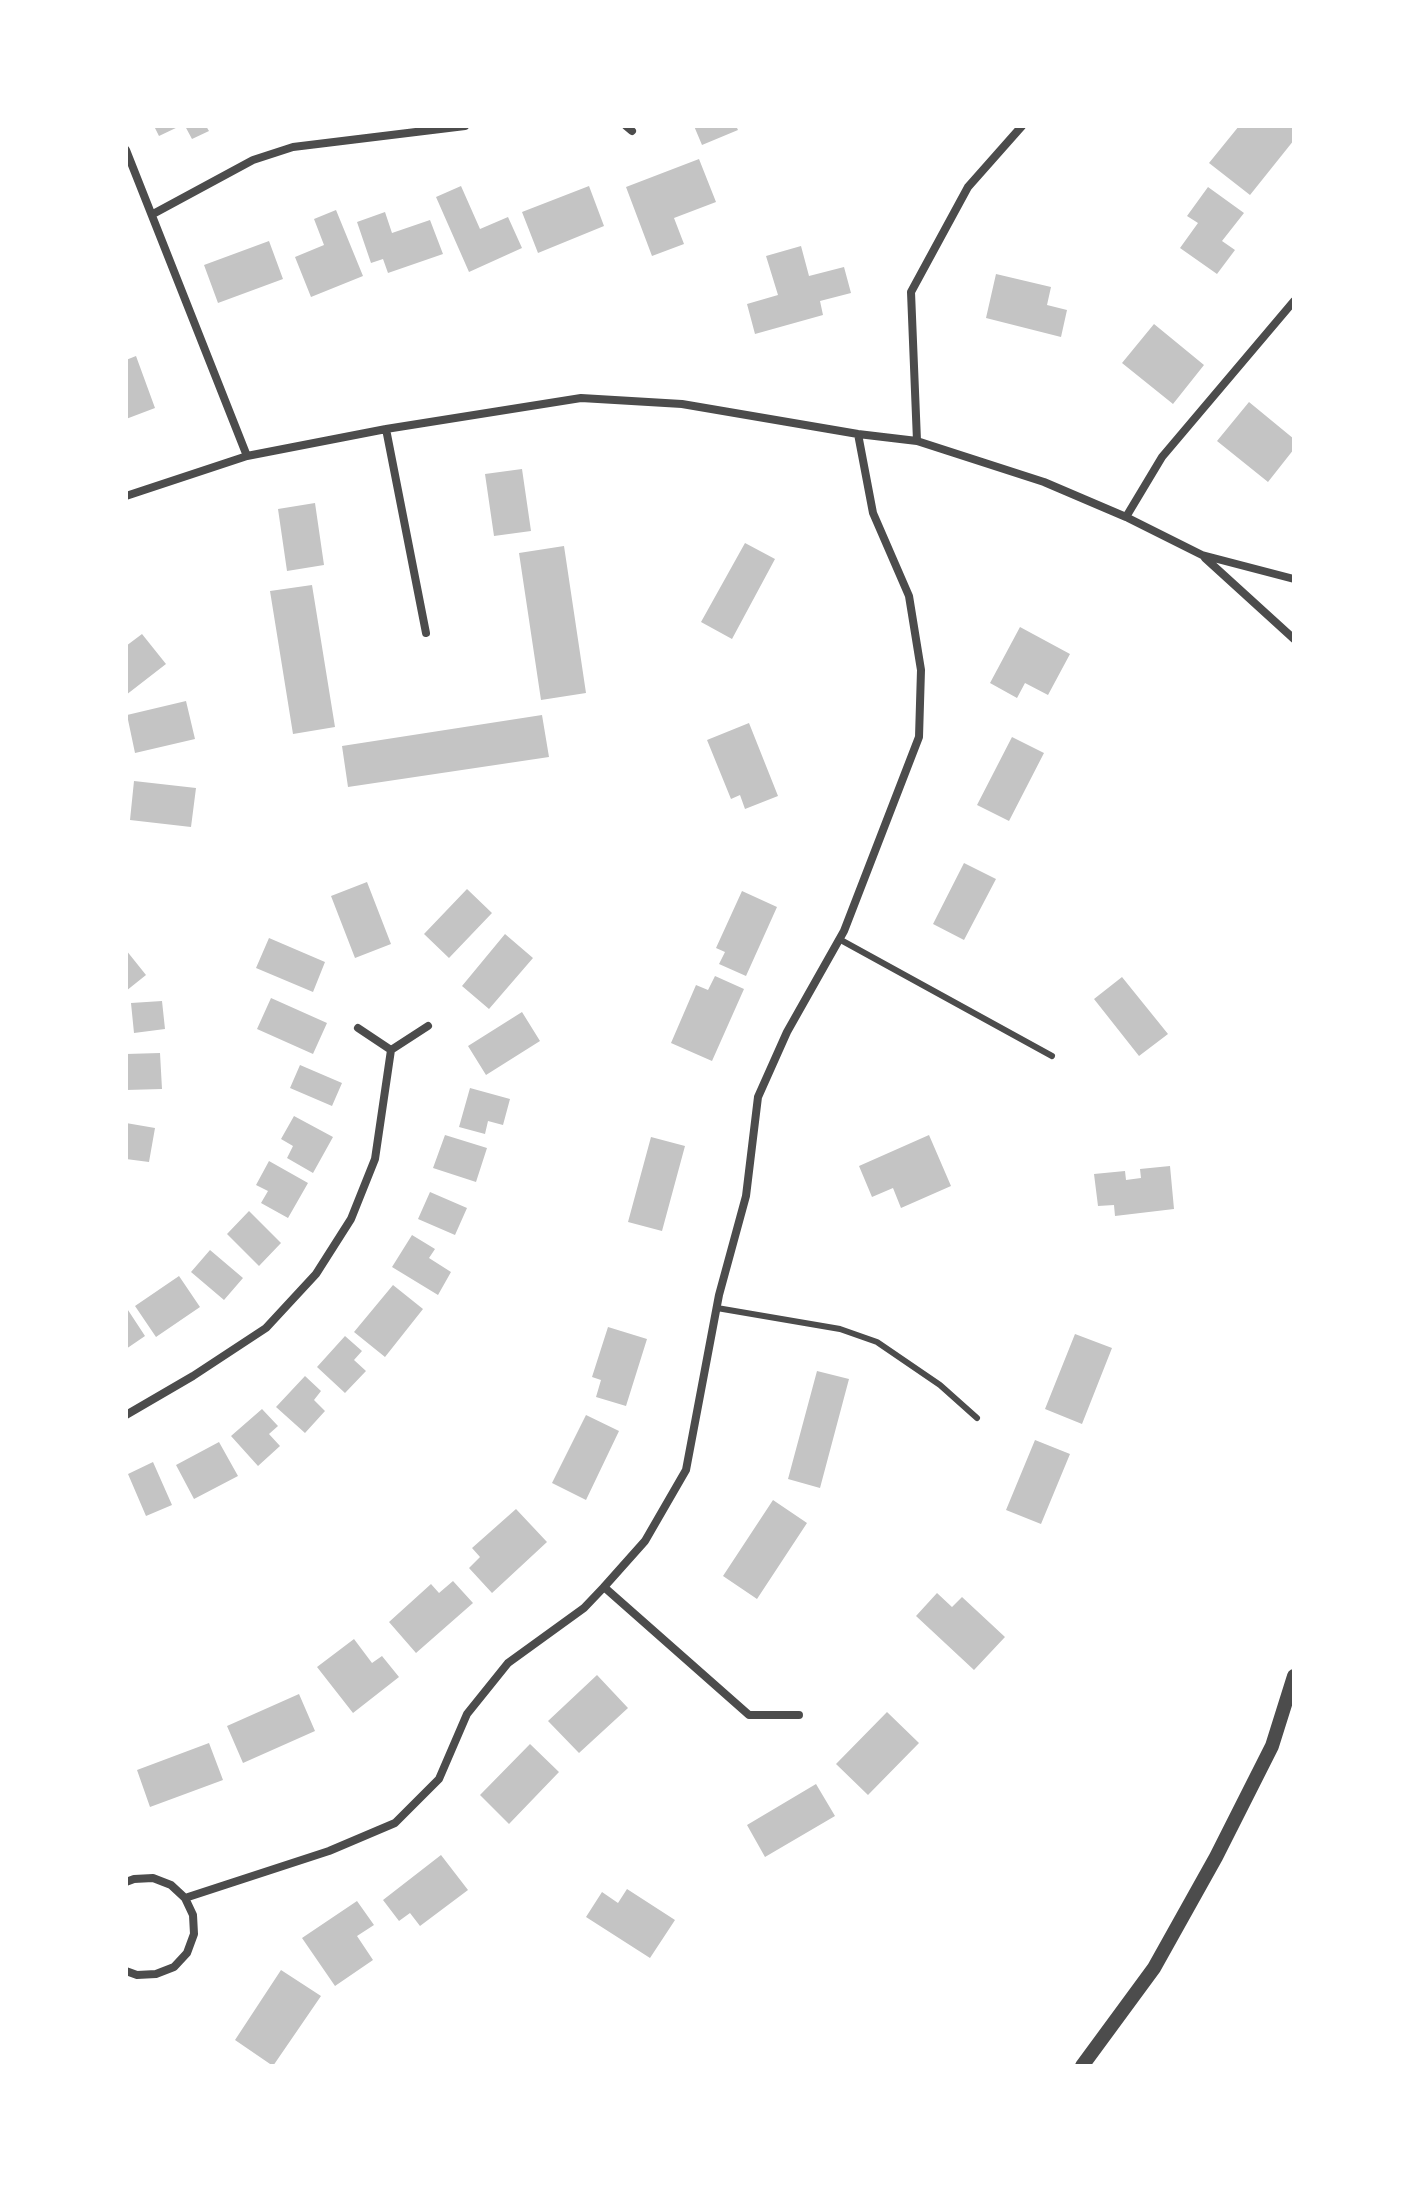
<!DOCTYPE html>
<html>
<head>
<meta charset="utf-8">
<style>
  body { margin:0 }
  #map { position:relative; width:1420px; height:2192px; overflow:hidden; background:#fff; font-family:"Fira Sans",sans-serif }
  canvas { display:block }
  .frame { position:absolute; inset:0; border:128px solid #fff; pointer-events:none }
</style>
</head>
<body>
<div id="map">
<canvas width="1420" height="2192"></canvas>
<div class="frame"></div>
</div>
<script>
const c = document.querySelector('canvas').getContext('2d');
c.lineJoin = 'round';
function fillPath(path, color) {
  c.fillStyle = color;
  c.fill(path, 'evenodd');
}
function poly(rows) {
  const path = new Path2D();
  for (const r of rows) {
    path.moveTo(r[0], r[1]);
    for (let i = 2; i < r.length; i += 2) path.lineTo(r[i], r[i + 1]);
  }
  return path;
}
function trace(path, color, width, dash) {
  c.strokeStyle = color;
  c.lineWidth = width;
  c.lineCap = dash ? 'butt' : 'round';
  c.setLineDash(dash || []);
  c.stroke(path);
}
fillPath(poly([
  [154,126,180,126,159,136],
  [185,126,206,126,209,131,192,139],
  [694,126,736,126,738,130,702,145],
  [1239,126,1294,126,1294,140,1250,195,1209,163],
  [699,159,716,202,674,218,684,244,652,256,626,187],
  [461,186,480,229,508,217,522,248,469,272,436,197],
  [589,186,604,226,538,253,522,212],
  [1208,187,1244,213,1222,241,1235,250,1217,274,1180,248,1198,223,1187,216],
  [336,210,363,276,311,297,295,257,324,245,314,219],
  [385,212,392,233,430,220,443,254,388,273,383,259,371,263,357,222],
  [269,241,283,279,218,303,204,265],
  [801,246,809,276,844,267,851,293,820,301,823,315,755,334,747,304,778,295,766,256],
  [996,274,1051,287,1047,305,1067,310,1061,337,986,318],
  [1154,324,1204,365,1173,404,1122,363],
  [136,356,155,408,126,419,126,360],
  [1249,402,1294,439,1294,449,1268,482,1217,441],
  [522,469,531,531,494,536,485,474],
  [315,503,324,565,287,571,278,509],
  [745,543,775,559,732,639,701,622],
  [564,546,586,693,541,700,519,553],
  [312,585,335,727,293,734,270,591],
  [1020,627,1070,654,1048,695,1025,683,1017,698,990,683],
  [142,634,166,664,126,695,126,646],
  [186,701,195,739,135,753,127,715],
  [542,715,549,757,348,787,342,746],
  [749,723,778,796,745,809,740,795,731,799,707,740],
  [1012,737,1044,753,1009,821,977,805],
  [134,781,196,788,191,827,130,820],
  [964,863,996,879,964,940,933,924],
  [367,882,391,944,355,958,331,896],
  [467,889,492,913,449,958,424,934],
  [742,891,777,907,746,976,719,964,725,952,716,948],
  [505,934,533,958,489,1009,462,986],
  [269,938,325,962,313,992,256,968],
  [126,950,146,975,126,991],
  [715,976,744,989,712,1061,671,1043,696,985,708,990],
  [1122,977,1168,1034,1139,1056,1094,999],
  [271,998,327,1023,313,1054,257,1029],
  [162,1001,165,1029,134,1033,131,1003],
  [522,1012,540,1041,486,1075,468,1046],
  [160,1053,162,1089,126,1090,126,1054],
  [300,1065,342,1083,332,1106,290,1088],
  [470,1088,510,1099,503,1125,488,1121,485,1134,459,1127],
  [294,1116,333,1137,313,1173,287,1158,293,1146,281,1139],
  [126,1123,155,1128,149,1162,126,1159],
  [445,1135,487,1148,476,1182,433,1168],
  [929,1135,951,1186,901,1208,893,1188,872,1197,859,1166],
  [651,1137,685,1146,662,1231,628,1222],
  [269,1161,308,1183,288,1218,261,1203,268,1191,256,1185],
  [1170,1166,1174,1209,1115,1216,1114,1205,1098,1206,1094,1174,1125,1171,1126,1180,1141,1178,1140,1169],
  [430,1192,467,1208,455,1235,418,1219],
  [249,1211,281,1243,259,1266,227,1234],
  [412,1235,435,1249,429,1258,451,1272,438,1295,392,1267],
  [210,1250,243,1278,224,1300,191,1272],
  [179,1276,200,1307,156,1337,135,1306],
  [393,1285,423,1309,385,1357,354,1332],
  [126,1307,145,1336,126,1349],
  [608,1327,647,1339,626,1406,596,1397,601,1380,592,1377],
  [1075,1334,1112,1348,1082,1424,1045,1409],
  [345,1336,362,1351,354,1360,366,1371,345,1393,317,1367],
  [817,1371,849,1379,820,1488,788,1479],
  [305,1376,321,1391,314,1400,325,1411,305,1433,276,1407],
  [262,1409,278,1426,269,1434,280,1446,258,1466,231,1436],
  [586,1415,619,1431,586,1500,552,1483],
  [1035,1440,1070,1454,1041,1524,1006,1510],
  [219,1442,238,1476,194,1499,176,1465],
  [153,1462,172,1505,146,1516,128,1474],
  [773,1500,807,1523,757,1599,723,1576],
  [516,1509,547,1542,492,1593,469,1568,480,1557,472,1548],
  [453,1581,473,1603,416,1653,389,1622,431,1584,439,1593],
  [937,1593,952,1607,962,1597,1005,1637,974,1670,916,1616],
  [354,1639,372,1663,382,1656,399,1677,353,1713,317,1667],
  [597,1675,628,1708,579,1753,548,1721],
  [299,1694,315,1731,243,1763,227,1726],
  [887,1712,919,1743,868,1795,836,1764],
  [209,1743,223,1780,150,1807,137,1770],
  [530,1744,559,1772,509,1824,480,1795],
  [816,1784,835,1816,765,1857,747,1825],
  [441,1855,468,1890,420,1926,410,1913,399,1921,383,1900],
  [627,1889,675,1920,650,1958,586,1917,602,1892,618,1903],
  [357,1901,374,1925,357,1936,373,1960,335,1986,302,1938],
  [281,1970,321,1996,273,2066,235,2040]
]), '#c4c4c4');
trace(poly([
  [839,939,1052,1056],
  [717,1308,840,1329,877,1342,940,1385,977,1418]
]), '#4c4c4c', 6);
trace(poly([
  [626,126,632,131],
  [126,150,247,456],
  [153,214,253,160,293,147,465,126],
  [386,429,426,633],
  [917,441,911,292,968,187,1022,126],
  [126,496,247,456,386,429,581,398,682,404,858,434,917,441,1044,482,1126,517,1202,555,1294,579],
  [1126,517,1162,457,1294,301],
  [1205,558,1294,639],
  [358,1028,391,1050],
  [126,1415,193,1376,266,1328,316,1274,351,1219,375,1159,391,1050,428,1026],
  [604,1587,749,1715,799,1715],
  [126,1882,134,1879,153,1878,171,1885,185,1898,193,1915,194,1934,187,1953,174,1967,156,1974,137,1975,126,1971],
  [185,1898,329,1851,395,1823,439,1779,467,1714,508,1663,584,1608,604,1587,645,1541,686,1470,719,1295,746,1196,758,1097,787,1032,844,931,919,737,921,670,909,596,873,513,858,434]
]), '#4c4c4c', 8);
trace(poly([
  [1082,2066,1154,1968,1216,1857,1272,1746,1294,1676]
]), '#4c4c4c', 14);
</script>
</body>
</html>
